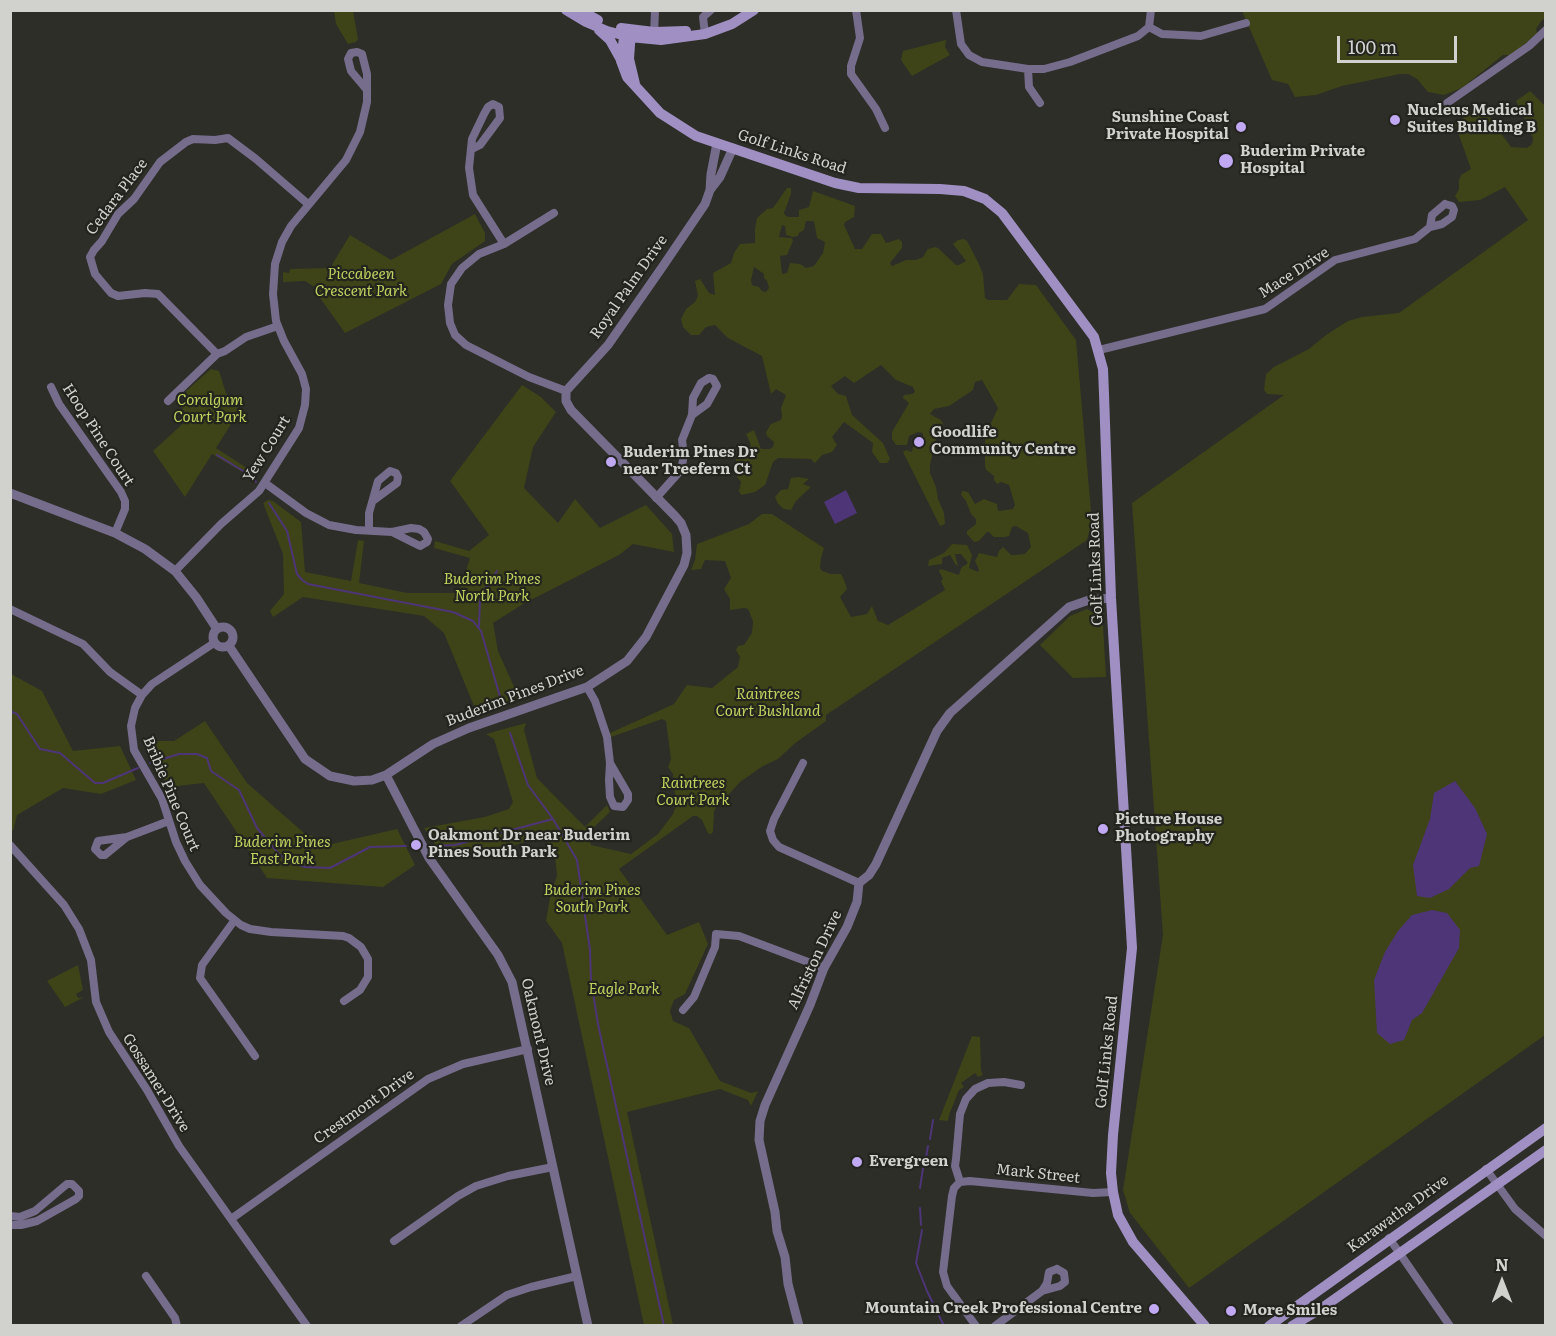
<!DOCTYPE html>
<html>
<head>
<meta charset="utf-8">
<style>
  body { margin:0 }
  #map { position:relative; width:1556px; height:1336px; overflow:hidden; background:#2c2e27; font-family:Literata,serif }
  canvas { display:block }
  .frame { position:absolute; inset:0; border:12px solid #d1d2cd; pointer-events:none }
  .north { position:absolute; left:1472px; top:1252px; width:60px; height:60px; -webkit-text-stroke:4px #23241e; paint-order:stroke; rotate:0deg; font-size:16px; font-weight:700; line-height:24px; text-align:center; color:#d1d2cd }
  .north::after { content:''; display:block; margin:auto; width:21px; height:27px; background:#d1d2cd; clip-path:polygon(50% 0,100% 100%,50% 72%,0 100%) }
  .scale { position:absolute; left:1337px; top:36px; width:120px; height:27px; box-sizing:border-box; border:3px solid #d1d2cd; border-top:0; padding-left:8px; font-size:18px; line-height:21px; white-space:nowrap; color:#d1d2cd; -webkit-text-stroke:4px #23241e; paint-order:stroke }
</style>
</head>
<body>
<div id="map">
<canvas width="1556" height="1336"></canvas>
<div class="frame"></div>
<div class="north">N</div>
<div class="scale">100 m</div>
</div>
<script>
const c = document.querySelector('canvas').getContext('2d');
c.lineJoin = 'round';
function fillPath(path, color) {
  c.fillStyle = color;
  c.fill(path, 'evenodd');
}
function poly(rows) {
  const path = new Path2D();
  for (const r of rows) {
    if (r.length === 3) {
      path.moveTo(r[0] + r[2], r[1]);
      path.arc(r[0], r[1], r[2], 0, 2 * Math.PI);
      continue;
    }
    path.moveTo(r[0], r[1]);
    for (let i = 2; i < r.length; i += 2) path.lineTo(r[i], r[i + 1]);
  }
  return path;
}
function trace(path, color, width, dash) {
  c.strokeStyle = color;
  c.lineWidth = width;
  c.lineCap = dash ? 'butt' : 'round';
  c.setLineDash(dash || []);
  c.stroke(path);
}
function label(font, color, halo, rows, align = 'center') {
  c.font = font + ' Literata,serif';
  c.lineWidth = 4.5;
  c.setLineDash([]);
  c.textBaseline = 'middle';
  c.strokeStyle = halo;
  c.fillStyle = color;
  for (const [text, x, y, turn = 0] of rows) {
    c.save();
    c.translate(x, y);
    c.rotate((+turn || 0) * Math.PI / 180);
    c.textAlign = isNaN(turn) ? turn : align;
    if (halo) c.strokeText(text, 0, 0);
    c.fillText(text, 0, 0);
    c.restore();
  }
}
fillPath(poly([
  [1545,10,1546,18,1542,20,1536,29,1537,33,1526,43,1510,55,1503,55,1462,88,1444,95,1428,92,1417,79,1408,74,1400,74,1342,86,1316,95,1295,97,1288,84,1272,80,1242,11],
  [334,11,353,11,358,39,356,42,348,44,336,24],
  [946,40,945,47,950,55,912,76,901,60,903,51],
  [1530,91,1546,107,1545,1035,1189,1288,1130,1213,1123,1190,1163,935,1132,503,1284,395,1267,394,1264,390,1266,374,1274,367,1309,349,1326,335,1348,321,1362,317,1399,313,1528,220,1505,187,1480,200,1459,202,1455,196,1459,189,1459,180,1461,175,1471,169,1455,124,1481,106,1511,147,1527,148,1532,144,1533,138,1526,126,1528,125,1516,101],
  [787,188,791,188,791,194,784,213,786,216,789,217,799,217,799,210,809,207,813,191,855,206,854,217,845,222,844,225,855,249,862,249,872,234,881,234,886,243,899,239,902,242,902,248,890,263,892,266,906,260,916,260,923,257,928,249,935,247,938,248,956,265,959,265,966,261,953,244,958,240,964,239,967,241,978,262,983,274,985,298,988,300,1007,300,1019,284,1036,285,1076,340,1092,522,1087,540,826,715,826,721,794,744,778,759,763,766,740,782,723,801,717,805,714,812,713,832,711,834,708,833,702,820,697,816,693,816,619,869,667,935,699,922,708,944,685,994,674,1000,670,1011,673,1021,689,1028,720,1081,751,1093,758,1091,751,1106,748,1100,720,1089,627,1112,673,1325,644,1325,562,943,546,921,551,892,557,876,555,856,543,836,496,851,445,859,424,828,485,817,509,809,513,802,494,739,486,734,526,723,524,730,537,778,585,827,607,805,610,812,588,833,591,845,631,854,658,834,673,814,676,806,673,774,668,767,671,759,666,721,662,719,611,737,610,733,674,704,687,685,712,688,738,667,740,657,736,650,738,646,744,645,752,633,753,621,748,609,744,608,730,610,730,599,724,589,731,578,725,561,705,560,701,569,691,570,695,560,697,544,749,524,762,514,772,514,824,548,821,558,820,568,822,571,831,574,841,574,844,580,847,589,840,597,851,617,867,614,872,606,878,621,888,625,945,590,941,581,943,579,939,571,941,569,959,575,961,568,968,563,961,554,955,554,958,566,956,565,950,555,942,558,942,564,928,566,929,560,944,553,952,544,967,545,972,555,969,568,978,572,979,570,975,561,979,553,997,557,999,551,1003,547,1011,555,1014,555,1025,554,1031,547,1028,533,1016,526,1012,527,1009,536,1004,537,994,537,989,532,987,532,979,541,974,542,967,534,967,531,976,524,976,519,971,514,966,501,961,495,962,491,968,492,975,504,984,499,997,504,998,511,1013,509,1015,505,1009,485,1001,482,997,484,994,480,994,476,986,470,985,466,985,436,998,408,982,380,975,382,973,390,949,406,934,409,930,414,941,420,943,424,936,439,930,465,930,473,936,487,938,499,944,513,945,524,940,526,903,452,906,450,912,452,913,447,923,447,923,433,918,432,909,436,907,445,896,445,892,439,892,432,909,403,903,398,904,395,912,394,915,392,913,387,896,380,881,365,854,383,845,376,831,386,838,394,846,396,852,415,883,443,890,459,887,463,880,463,872,452,873,443,844,422,832,437,837,445,832,452,822,455,815,463,811,459,778,458,773,462,765,485,755,492,741,495,739,491,741,482,737,477,736,457,751,445,746,434,754,430,761,449,770,449,773,447,774,442,767,436,766,432,771,424,781,420,782,416,781,408,786,395,776,389,771,394,762,356,728,338,715,325,706,327,699,335,691,335,683,327,681,319,686,309,695,302,698,296,695,281,700,279,709,293,715,295,713,273,731,263,734,253,740,244,755,243,755,229,757,218,767,209,773,208],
  [806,221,814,221,817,238,825,242,823,253,814,266,806,268,800,264,790,263,787,273,782,274,780,256,787,255,793,241,792,238,779,237,782,225,785,226,786,235,793,237,798,236,799,233,804,230],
  [754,267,764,274,764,278,767,281,769,288,766,292,762,291,759,287,752,285,751,280],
  [475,214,485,233,485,241,452,264,441,284,345,333,315,291,316,288,305,281,283,282,283,272,289,273,290,269,330,268,350,235,391,260],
  [211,369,219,371,226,393,240,410,216,448,256,474,250,481,249,476,212,454,185,497,153,451,188,419,180,404,187,398,186,391],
  [522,385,541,397,556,412,533,447,524,488,558,523,575,499,600,528,646,505,672,534,674,552,633,544,619,555,523,604,493,623,498,651,520,700,476,711,444,633,424,616,303,597,273,617,270,611,284,594,283,554,263,503,268,500,273,501,301,522,305,572,351,581,358,540,364,541,359,583,407,593,459,593,470,558,434,548,435,541,469,551,489,535,450,481],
  [798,477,809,479,803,484,811,487,796,501,791,510,784,509,778,504,775,497,781,490,788,489,791,478],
  [1087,609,1099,617,1103,626,1106,677,1073,678,1040,645,1070,616],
  [11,674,42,691,73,751,120,746,136,780,101,794,63,788,17,815,13,831,11,829],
  [205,721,247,783,304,833,332,844,397,829,415,865,383,887,267,878,204,783,168,787,144,741,174,741],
  [78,965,83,990,76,994,78,998,84,997,65,1007,47,981],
  [972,1036,980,1037,981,1070,983,1075,978,1077,975,1073,961,1083,964,1087,959,1090,949,1115,948,1121,939,1120]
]), '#3e4418');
fillPath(poly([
  [846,490,857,513,835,524,824,502],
  [1455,781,1475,808,1487,834,1479,866,1470,868,1449,889,1430,898,1417,896,1413,865,1430,819,1434,793],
  [1432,910,1447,913,1460,930,1459,948,1422,1013,1412,1020,1404,1040,1390,1044,1377,1033,1374,980,1385,952,1398,931,1412,915]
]), '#4e3578');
trace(poly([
  [217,455,253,477,256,482],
  [269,503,287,531,297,574,302,580,308,584,453,612,473,621,481,631,503,707],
  [479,626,480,600,483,592,497,571],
  [10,711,17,714,40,749,60,753,95,783,103,783,138,768],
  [510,733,528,785,553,819,577,860,590,950,591,980,598,1024,664,1326],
  [150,763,179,754,197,754,207,758,211,771,239,790,257,828,279,854,290,862,305,867,330,868,370,847,406,846],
  [437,846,455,845,553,819],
  [930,1139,933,1120],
  [925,1163,928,1146],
  [920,1188,923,1168],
  [920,1208,921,1225],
  [922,1230,916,1263,927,1291,944,1326]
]), '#4e3578', 2);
trace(poly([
  [856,10,860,38,851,66,851,74,876,109,885,128],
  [956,10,961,44,969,55,982,62,1028,69,1044,69,1070,62,1138,36,1149,27],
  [1149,27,1162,34,1201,36,1246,23],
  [1149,27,1151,10],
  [705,34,703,17,711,10],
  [654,36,655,10],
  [1028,69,1029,87,1040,103],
  [1447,103,1529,46,1546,30],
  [472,149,480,145,500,118,499,107,493,104,488,107,484,114,472,139,469,168,473,195,504,244],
  [1445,204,1452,206,1454,210,1452,217,1442,224,1430,227,1432,215,1445,204],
  [554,213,504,244,479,254,462,268,451,284,448,305,450,323,455,335,466,345,529,377,566,391],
  [1099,350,1265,309,1335,260,1415,239,1430,227],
  [217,354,158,294,145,293,118,296,111,293,95,274,90,257,94,250,102,241,118,214,134,199,160,162,186,142,193,139,215,140,228,138,256,159,308,204],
  [51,387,59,404,121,492,125,501,125,509,115,533],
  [168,401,217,354,225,351,246,337,278,326],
  [265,483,306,513,329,525,356,530,392,532,411,528,419,529,424,532,428,539,427,542,420,546,392,532],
  [656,498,681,470,684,455,682,440,692,415,693,398,701,383,709,378,713,379,717,386,707,404,692,415],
  [369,530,369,513,378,481,390,471,396,473,398,477,397,483,374,500],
  [175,571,221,524,259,491,299,428,305,405,306,389,302,374,284,341,276,321,273,294,275,264,282,242,291,226,346,160,360,132,367,102,367,74,362,54,357,52,351,53,348,59,351,71,367,90],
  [10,609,83,644,110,672,142,695],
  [214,643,152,684,142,695,135,708,131,726,134,750,162,799,176,842,185,861,200,885,226,913,241,925,250,929,271,932,343,936,349,938,361,947,368,959,368,977,360,990,344,1001],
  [587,687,595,701,607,737,610,763,609,780,610,797,614,806,623,807,628,800,628,794,610,763],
  [803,763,774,819,770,831,773,840,779,847,859,883],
  [127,837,105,855,101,855,95,849,98,841,127,837,169,821],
  [10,845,64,905,79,929,91,960,96,1002,109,1032,147,1090,179,1146,307,1326],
  [234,921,202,965,200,978,255,1056],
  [683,1010,694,997,715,947,716,934,739,936,824,968],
  [1486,1169,1515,1209,1546,1236],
  [960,1182,954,1188,952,1196,943,1272,947,1286,976,1326],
  [960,1182,970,1181,1093,1193,1113,1192],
  [960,1182,955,1166,956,1159,960,1114,966,1099,975,1089,988,1083,1004,1082,1021,1085],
  [10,1216,20,1217,35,1211,67,1184,72,1184,79,1191,79,1196,76,1199,37,1221,21,1225,10,1225],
  [231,1219,428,1079,463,1064,528,1049],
  [1389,1238,1450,1326],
  [394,1241,458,1196,476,1186,508,1176,553,1167],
  [1057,1269,1064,1273,1065,1282,1060,1286,1042,1291,1047,1283,1049,1272,1057,1269],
  [146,1276,175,1318,177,1326],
  [461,1326,507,1295,531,1287,577,1276],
  [995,1326,1042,1291]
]), '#766c8c', 8);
trace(poly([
  [710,190,711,174,717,143],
  [10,493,115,533,145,549,175,571,196,597,217,629],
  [223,637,10],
  [229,646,305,759,330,776,354,781,372,780,386,775,433,744,469,728,587,687,627,661,646,637,684,565,687,553,686,535,681,523,675,516,571,410,566,401,566,391,608,345,663,266,705,204,710,190,720,177,733,148],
  [386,775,429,858,498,955,512,982,588,1326],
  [799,1326,788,1284,785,1257,777,1231,775,1212,759,1140,760,1121,765,1105,810,1005,824,968,847,927,857,902,859,883,869,875,876,864,937,731,950,713,1069,607,1089,600,1111,598]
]), '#766c8c', 9);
trace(poly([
  [566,10,586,22,607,31,630,37,661,40,705,34,732,24,754,10],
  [580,10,598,20],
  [621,28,654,32,686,31],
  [625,29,621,61,627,77,660,113,696,136,835,183,859,188,940,189,964,191,985,199,1002,213,1094,337,1103,369,1104,394,1111,598,1132,948,1113,1135,1111,1173,1113,1192,1118,1215,1133,1242,1205,1326],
  [599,30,610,40,620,58],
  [631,31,629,59,635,84],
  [1269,1326,1546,1128],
  [1292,1326,1322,1308,1546,1150]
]), '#9f8fc3', 10);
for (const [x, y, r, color] of [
  [1395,120,6,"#c0a8f3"],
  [1241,127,6,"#c0a8f3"],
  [1226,161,8,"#c0a8f3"],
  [919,442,6,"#c0a8f3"],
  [611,462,6,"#c0a8f3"],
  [1103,829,6,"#c0a8f3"],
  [416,845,6,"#c0a8f3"],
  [857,1162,6,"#c0a8f3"],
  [1154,1309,6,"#c0a8f3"],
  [1231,1311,6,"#c0a8f3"]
]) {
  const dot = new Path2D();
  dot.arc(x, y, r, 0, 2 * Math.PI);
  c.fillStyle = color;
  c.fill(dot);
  trace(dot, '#23241e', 2);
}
label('bold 15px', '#d1d2cd', '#23241e', [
  ["Nucleus Medical",1407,111],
  ["Suites Building B",1407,128],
  ["Sunshine Coast",1229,118,"right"],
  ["Private Hospital",1229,135,"right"],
  ["Buderim Private",1240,152],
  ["Hospital",1240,169],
  ["Goodlife",931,433],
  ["Community Centre",931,450],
  ["Buderim Pines Dr",623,453],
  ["near Treefern Ct",623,470],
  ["Picture House",1115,820],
  ["Photography",1115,837],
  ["Oakmont Dr near Buderim",428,836],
  ["Pines South Park",428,853],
  ["Evergreen",869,1162],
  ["Mountain Creek Professional Centre",1142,1309,"right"],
  ["More Smiles",1243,1311]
], 'left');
label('15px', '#d1d2cd', '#23241e', [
  ["Golf Links Road",792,152,18],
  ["Cedara Place",117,197,-53],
  ["Mace Drive",1294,273,-33],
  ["Royal Palm Drive",629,287,-55],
  ["Hoop Pine Court",98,435,57],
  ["Yew Court",267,449,-58],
  ["Golf Links Road",1096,569,-92],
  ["Buderim Pines Drive",515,696,-21],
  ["Bribie Pine Court",171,794,67],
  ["Alfriston Drive",815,960,-65],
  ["Oakmont Drive",538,1032,77],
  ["Golf Links Road",1107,1052,-84],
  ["Gossamer Drive",156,1083,58],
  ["Crestmont Drive",364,1107,-35],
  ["Mark Street",1038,1174,6],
  ["Karawatha Drive",1398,1214,-36]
]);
label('italic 15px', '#c0d25f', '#23241e', [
  ["Piccabeen",361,275],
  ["Crescent Park",361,292],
  ["Coralgum",210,401],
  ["Court Park",210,418],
  ["Buderim Pines",492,580],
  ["North Park",492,597],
  ["Raintrees",768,695],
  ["Court Bushland",768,712],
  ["Raintrees",693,784],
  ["Court Park",693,801],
  ["Buderim Pines",282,843],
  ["East Park",282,860],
  ["Buderim Pines",592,891],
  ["South Park",592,908],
  ["Eagle Park",624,990]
]);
</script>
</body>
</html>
